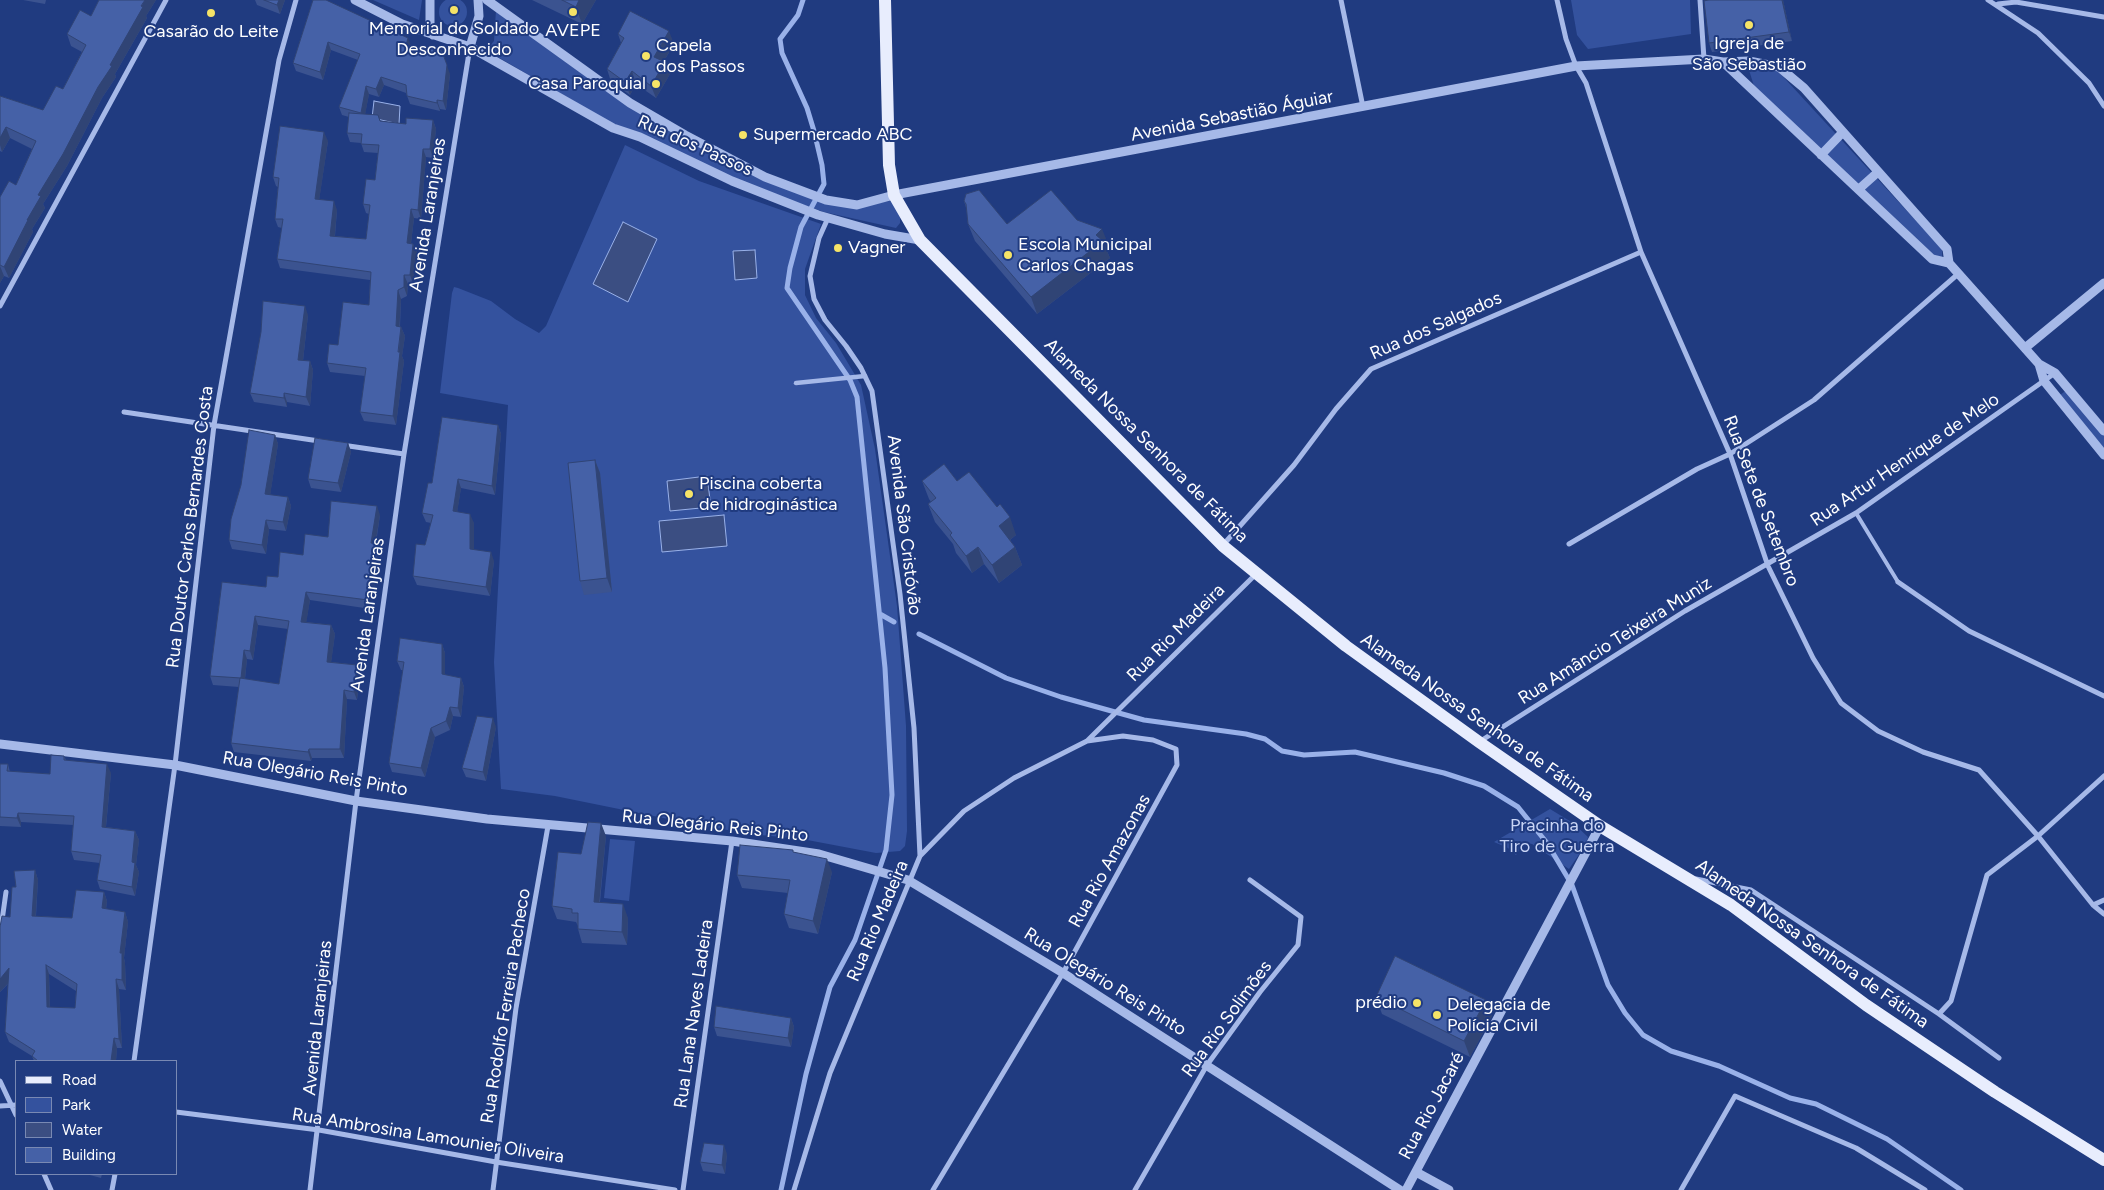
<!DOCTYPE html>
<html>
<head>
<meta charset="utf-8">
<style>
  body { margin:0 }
  #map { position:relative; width:2104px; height:1190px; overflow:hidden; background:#203b80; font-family:Figtree,sans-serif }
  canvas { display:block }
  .legend { position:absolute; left:15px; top:1060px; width:162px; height:115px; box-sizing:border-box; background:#203b80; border:1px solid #7989b3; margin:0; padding:6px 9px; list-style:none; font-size:15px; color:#fff }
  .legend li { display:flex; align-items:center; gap:10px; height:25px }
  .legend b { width:25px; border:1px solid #7989b3 }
</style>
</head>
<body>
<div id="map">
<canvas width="2104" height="1190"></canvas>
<ul class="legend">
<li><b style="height:6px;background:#e8edfd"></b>Road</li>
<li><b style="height:14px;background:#34529e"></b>Park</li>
<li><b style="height:14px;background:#3b4e82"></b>Water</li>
<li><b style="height:14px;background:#4561a7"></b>Building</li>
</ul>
</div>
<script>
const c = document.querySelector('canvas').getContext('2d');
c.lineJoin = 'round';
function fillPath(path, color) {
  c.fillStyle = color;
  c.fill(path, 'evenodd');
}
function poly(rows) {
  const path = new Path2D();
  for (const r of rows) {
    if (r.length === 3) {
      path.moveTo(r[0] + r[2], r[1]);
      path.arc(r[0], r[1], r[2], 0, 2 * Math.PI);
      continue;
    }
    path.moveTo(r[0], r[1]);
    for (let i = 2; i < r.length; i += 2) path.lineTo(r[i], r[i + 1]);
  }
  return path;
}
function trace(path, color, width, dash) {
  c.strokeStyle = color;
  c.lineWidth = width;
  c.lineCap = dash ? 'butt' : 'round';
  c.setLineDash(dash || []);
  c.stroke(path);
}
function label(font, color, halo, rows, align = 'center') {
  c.font = font + ' Figtree,sans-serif';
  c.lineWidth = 4;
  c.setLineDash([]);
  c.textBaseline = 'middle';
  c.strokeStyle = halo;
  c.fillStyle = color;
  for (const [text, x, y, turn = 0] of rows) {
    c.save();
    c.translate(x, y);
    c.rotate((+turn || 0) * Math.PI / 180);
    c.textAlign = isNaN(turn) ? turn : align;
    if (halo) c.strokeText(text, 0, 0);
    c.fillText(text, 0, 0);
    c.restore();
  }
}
fillPath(poly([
  [453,12,14],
  [373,0,422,0,419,20],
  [1571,0,1690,0,1691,34,1588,49,1577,35],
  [496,10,631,106,767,179,857,207,890,201,894,203,900,217,900,223,896,228,824,212,762,191,618,127,486,50,494,41],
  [1776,69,1942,249,1942,257,1933,255,1754,86,1749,70],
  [625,145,699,181,821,224,805,269,805,295,816,318,836,343,861,385,875,449,897,606,906,726,907,831,905,846,900,851,876,853,802,839,750,834,683,822,555,796,501,789,494,662,508,405,440,393,452,293,454,287,458,288,491,301,515,319,539,333,546,326],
  [2068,389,2104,434,2104,448,2060,395],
  [1550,809,1573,823,1588,837,1585,846,1569,869,1532,844,1524,843,1516,855,1508,848,1494,842],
  [610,839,635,841,629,901,604,898]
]), '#34529e');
const water = poly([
  [374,101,400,106,399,124,372,118,374,101],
  [623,222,657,239,628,302,593,284,623,222],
  [755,250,757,278,735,280,733,251,755,250],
  [707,476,711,507,670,511,667,481,707,476],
  [724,515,727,546,662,552,659,521,724,515]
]);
fillPath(water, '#3b4e82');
trace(water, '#99b1e9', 1);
trace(poly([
  [880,614,894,622],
  [919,634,1006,678,1061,697,1144,720,1246,734,1265,739,1282,751,1304,755,1355,752,1444,773,1484,786,1518,807,1547,843,1572,885,1608,985,1625,1013,1643,1035,1671,1051,1719,1066,1790,1098,1816,1104,1887,1139,1961,1190],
  [781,1190,806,1074,830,987,855,940,886,850,892,795,885,668,857,397,850,380,787,288,790,268,801,227,824,184,822,165,814,131,807,108,782,53,780,39,798,15,803,0]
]), '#99b1e9', 5);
trace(poly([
  [1856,513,1898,582]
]), '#a6b9e8', 4);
trace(poly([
  [796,383,865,376]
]), '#a6b9e8', 4.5);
trace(poly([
  [1341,0,1363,107],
  [1557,0,1566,39,1576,66,1586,83,1641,252,1730,454,1768,566,1813,658,1841,703,1878,731,1923,752,1979,770,2038,836,2093,905,2104,914],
  [1700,0,1704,59],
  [1988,0,2038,33,2089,83,2104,106],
  [1998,4,2016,2,2104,17],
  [828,218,819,238,810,276,814,299,825,320,846,346,861,368,872,391,900,594,914,728,920,856],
  [0,306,166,0],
  [124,412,319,441],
  [342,445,404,454],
  [1569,544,1697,469,1730,454,1814,400,1958,274],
  [1223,545,1294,465,1336,409,1371,369,1641,252],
  [1898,582,1969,631,2104,696],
  [1479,742,1685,611,1856,513,2055,373],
  [1696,879,1751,890,1939,1014,1999,1058],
  [2093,905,2104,900],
  [0,935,6,892],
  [1939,1014,1951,1001,1987,875,2038,836,2104,776],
  [134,1061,175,765,214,425,279,60,296,0],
  [0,1081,16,1115],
  [0,1106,16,1105],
  [176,1112,319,1130,496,1162,675,1190],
  [44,1174,51,1190],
  [112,1190,115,1174],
  [310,1190,356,801,404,454,470,47],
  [493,1190,516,1008,548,826],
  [683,1190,732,841],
  [794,1190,830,1073,920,856,964,811,1014,778,1087,741,1256,574],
  [933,1190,1063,973,1177,765,1176,749,1153,740,1123,736,1087,741],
  [1135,1190,1207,1065,1260,992,1298,945,1301,917,1250,880],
  [1681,1190,1735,1096,1856,1148,1925,1190]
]), '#a6b9e8', 5);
trace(poly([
  [355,0,402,24,470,47,613,128,640,137,732,181,818,215,885,234,920,240],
  [430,0,430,24,433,35],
  [487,0,630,103,685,135,765,177,826,200,857,205,894,195,1576,66,1704,59,1723,62,1749,61,1779,67,1804,88,1947,249,1949,263],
  [470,47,479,16,478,0],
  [1723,62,1932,259,1949,263,2039,364,2055,373,2104,431],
  [1821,155,1843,132],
  [1859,189,1878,172],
  [2025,348,2104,283],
  [2039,364,2044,381,2104,455],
  [0,744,175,765,356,801,487,819,732,841,819,854,908,880,1063,973,1400,1190],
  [1416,1172,1449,1190],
  [1406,1190,1600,826]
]), '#a6b9e8', 9);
trace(poly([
  [885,0,889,165,894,195,920,240,1223,546,1346,646,1479,742,1600,826,1731,905,1866,1005,1995,1092,2104,1160]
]), '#e8edfd', 12);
fillPath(poly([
  [23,0,46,0,45,4],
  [99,0,156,0,146,16,147,18,115,74,116,77,102,98,67,166,43,204,45,208,32,229,33,232,9,278,4,276,0,283,0,197,16,185,32,149,10,138,2,152,0,151,0,96,43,110,63,89,82,52,71,46,67,34,91,16],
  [255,0,285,0,280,14,257,5],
  [313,0,411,46,450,74,446,110,440,109,440,111,410,104,406,93,384,85,379,97,369,94,365,114,380,121,406,124,433,120,436,129,433,158,426,157,421,219,414,218,411,243,413,244,417,252,413,284,408,284,407,296,401,299,400,327,401,327,405,336,402,356,404,361,396,425,364,421,360,412,365,376,330,372,327,363,338,345,369,305,370,280,280,268,277,259,282,228,278,227,275,219,278,187,276,186,273,177,328,141,319,200,337,210,335,236,366,239,369,214,366,213,363,204,375,180,378,153,364,152,361,143,350,142,347,133,349,117,342,115,339,107,358,60,331,50,323,80,296,71,293,63],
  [532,0,596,0,582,24],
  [1708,0,1783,0,1792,41,1712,52,1709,43],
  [618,34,674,44,664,61,665,62,670,74,656,98,636,84,630,95,611,82,607,69,621,43],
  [964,201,1007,224,1077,220,1109,246,1106,249,1110,258,1037,314,975,241,968,224,967,211],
  [308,315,303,361,310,361,313,370,310,406,287,402,287,407,254,402,250,393],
  [498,425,501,434,495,495,461,488,457,512,474,523,474,550,494,561,490,596,417,585,413,576,425,545,431,523,426,522,422,513,432,483],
  [275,435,278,444,270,495,288,497,291,506,286,531,269,529,266,554,232,549,229,540],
  [348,443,351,452,341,492,311,488,308,479],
  [595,460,600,473,612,592,584,595,580,581],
  [922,481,957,481,1016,535,1010,540,1015,547,1022,565,999,583,984,564,972,573,956,553,953,544,935,522,928,504,931,502,929,499],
  [380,515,376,543,379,544,382,553,378,577,376,577,371,609,310,600,306,622,331,625,335,634,331,662,357,665,360,674,357,700,347,699,344,758,312,758,311,761,234,752,231,743,239,687,213,685,210,676,266,587,278,577,303,555,328,537],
  [258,625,288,629,279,684,245,679,247,659,253,660],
  [442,644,445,653,445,675,461,678,464,687,461,717,453,716,450,730,435,737,425,777,392,772,389,763,403,670,401,670,397,661],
  [496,727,486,781,466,777,462,768],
  [64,756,66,760,111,773,106,827,135,831,139,840,136,865,139,872,135,896,100,889,97,880,100,863,74,860,71,851,73,825,21,822,21,827,0,826,0,764,8,764,10,772,50,774],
  [606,836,600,902,628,918,627,945,582,943,578,929,578,926,576,922,557,919,552,906,581,854],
  [794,852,832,872,818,934,789,928,784,914,788,893,742,888,737,875],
  [35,870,38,880,36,916,72,918,104,892,107,901,106,909,125,912,128,922,124,958,125,963,126,990,119,989,122,1048,117,1048,116,1061,34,1061,32,1056,9,1042,5,1032,9,983,0,992,0,927,10,917,16,887],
  [49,974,76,991,75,1008,50,1007],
  [1376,997,1486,1000,1492,1016,1470,1057,1382,1014],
  [791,1018,794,1027,791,1047,717,1036,714,1027],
  [727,1154,725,1174,703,1171,700,1162],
  [86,1174,102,1174,101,1178]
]), '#3b5390');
fillPath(poly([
  [145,0,156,0,146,16,147,18,115,74,116,77,102,98,67,166,43,204,45,208,32,229,33,232,9,278,4,267,38,195],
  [279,0,285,0,280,14,277,5],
  [579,0,596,0,582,24,576,7],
  [1782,0,1783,0,1792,41,1789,32],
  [669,31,674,44,659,69,654,57],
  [408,38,411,46,406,45],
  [328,42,331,50,323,80,320,72],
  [441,49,450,74,446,110,443,101],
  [665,62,670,74,656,98,651,86],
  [632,71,636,84,630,95,625,82],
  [381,77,384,85,379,97,376,89],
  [366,86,369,94,364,121,361,113],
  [437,100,440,109,440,111,437,103],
  [433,120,436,129,433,158,430,149],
  [6,127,10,138,2,152,0,145,0,138],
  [324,132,328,141,318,208,315,199],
  [423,149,426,157,421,219,418,210],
  [334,201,337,210,334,244,330,236],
  [411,209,414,218,410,252,407,243],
  [1102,229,1109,246,1106,249,1110,258,1037,314,1031,297],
  [413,244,417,252,413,284,410,275],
  [0,266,4,276,0,283],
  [404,275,408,284,407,296,404,287],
  [398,290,401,299,399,335,396,326],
  [305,306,308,315,302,369,298,360],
  [401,327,405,336,402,356,404,361,396,425,393,416],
  [310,361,313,370,310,406,306,397],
  [284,393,287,402,287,407,284,398],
  [498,425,501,434,495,495,492,486],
  [275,435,278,444,269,503,265,494],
  [348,443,351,452,341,492,338,483],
  [595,460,600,473,612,592,607,578],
  [458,479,461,488,456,520,453,511],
  [288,497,291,506,286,531,283,522],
  [377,506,380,515,374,552,371,543],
  [470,514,474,523,474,558,470,549],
  [1010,517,1016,535,1005,544,999,526],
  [266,520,269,529,266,554,262,545],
  [379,544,382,553,378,577,375,568],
  [978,547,984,564,972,573,966,556],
  [1015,547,1022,565,999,583,992,565],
  [491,552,494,561,490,596,486,587],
  [372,568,376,577,371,609,368,600],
  [306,592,310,600,305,631,301,622],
  [255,616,258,625,253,660,250,651],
  [331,625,335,634,330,671,327,662],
  [442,644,445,653,445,683,442,674],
  [244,650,247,659,244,687,241,678],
  [357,665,360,674,357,700,354,692],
  [461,678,464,687,461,717,458,708],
  [344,690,347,699,344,758,340,749],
  [450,707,453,716,450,730,446,721],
  [493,718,496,727,486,781,483,772],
  [431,728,435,737,425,777,421,768],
  [309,749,312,758,311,761,308,752],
  [107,764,111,773,105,836,102,827],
  [18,813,21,822,21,827,17,818],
  [601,823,606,836,598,915,594,902],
  [135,831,139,840,136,865,139,872,135,896,132,887,132,862],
  [827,859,832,872,818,934,813,921],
  [35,870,38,880,35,925,32,916],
  [104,892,107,901,105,918,102,908],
  [623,904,628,918,627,945,622,932],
  [125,912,128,922,124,958,125,963,126,990,122,980,120,953],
  [46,965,49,974,50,1017,47,1007],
  [9,968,13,978,0,992,0,979],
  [116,979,119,989,122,1048,119,1039],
  [1486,1000,1492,1016,1470,1057,1464,1041],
  [791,1018,794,1027,791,1047,788,1038],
  [114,1038,117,1048,116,1061,111,1061],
  [724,1145,727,1154,725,1174,722,1165]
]), '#304475');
const building = poly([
  [99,0,145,0,141,6,143,7,110,65,112,66,98,87,63,154,38,195,41,196,27,220,28,220,4,267,0,265,0,197,9,181,16,185,36,141,6,127,0,138,0,96,43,110,56,86,63,89,86,45,67,34,80,10,91,16,99,0],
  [264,0,279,0,277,5,264,0],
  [313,0,326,0,408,38,406,45,441,49,447,65,443,101,437,100,437,103,407,96,406,85,381,77,376,89,366,86,361,113,339,107,360,54,328,42,320,72,293,63,313,0],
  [562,0,579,0,576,7,562,0],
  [1708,0,1782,0,1789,32,1709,43,1704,1,1708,0],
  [630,11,669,31,654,57,665,62,651,86,632,71,625,82,607,69,624,38,618,34,630,11],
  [349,113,378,115,380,121,406,124,406,118,433,120,430,149,423,149,418,210,411,209,407,243,413,244,410,275,404,275,404,287,398,290,396,326,401,327,398,352,400,352,393,416,360,412,366,368,327,363,329,344,338,345,343,302,369,305,371,272,277,259,283,219,275,219,279,178,273,177,280,126,324,132,315,199,334,201,330,236,366,239,370,205,363,204,366,179,375,180,379,145,361,144,362,134,347,133,349,113],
  [979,190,1007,224,1051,190,1077,220,1102,229,1096,235,1103,241,1031,297,968,224,966,204,964,201,966,194,979,190],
  [263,301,305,306,298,360,310,361,306,397,284,393,284,398,250,393,261,332,263,301],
  [442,417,498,425,492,486,458,479,453,511,470,514,470,549,491,552,486,587,413,576,416,544,425,545,433,515,422,513,428,483,432,483,442,417],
  [249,430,275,435,265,494,288,497,283,522,266,520,262,545,229,540,231,519,241,485,249,430],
  [315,438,348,443,338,483,308,479,315,438],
  [595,460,607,578,580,581,568,463,595,460],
  [944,464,957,481,969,472,997,507,1000,504,1010,517,999,526,1015,547,992,565,978,547,966,556,950,535,952,533,928,504,936,498,922,481,944,464],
  [331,501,377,506,371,543,379,544,375,568,372,568,368,600,306,592,301,622,331,625,327,662,357,665,354,692,344,690,340,749,309,749,308,752,231,743,240,678,279,684,289,621,255,616,250,651,244,650,241,678,210,676,222,582,266,587,267,576,278,577,280,552,303,555,305,534,328,537,331,501],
  [400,638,442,644,442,674,461,678,458,708,450,707,446,721,431,728,421,768,389,763,404,662,397,661,400,638],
  [477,716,493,718,483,772,462,768,477,716],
  [51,755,64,756,64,760,107,764,102,827,135,831,132,862,135,863,132,887,97,880,101,855,71,851,74,816,18,813,17,818,0,817,0,764,8,764,7,771,50,774,51,755],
  [588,822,601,823,594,902,623,904,622,932,578,929,578,913,572,913,572,909,552,906,558,852,581,854,588,822],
  [740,845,793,850,793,852,827,859,813,921,784,914,790,880,737,875,740,845],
  [35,870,32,916,72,918,76,890,104,892,102,908,125,912,120,953,122,953,122,980,116,979,119,1039,114,1038,111,1061,38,1061,32,1056,35,1051,5,1032,9,968,0,979,0,927,2,916,10,917,12,887,16,887,14,871,35,870],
  [46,965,77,984,75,1008,47,1007,46,965],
  [1395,956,1486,1000,1464,1041,1376,997,1395,956],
  [716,1006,791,1018,788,1038,714,1027,716,1006],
  [704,1143,724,1145,722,1165,700,1162,704,1143]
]);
fillPath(building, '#4561a7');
trace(building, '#304475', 1);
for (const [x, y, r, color] of [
  [454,10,5,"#f5e367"],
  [573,12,5,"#f5e367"],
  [211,13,5,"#f5e367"],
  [1749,25,5,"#f5e367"],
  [646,56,5,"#f5e367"],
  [656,84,5,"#f5e367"],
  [743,135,5,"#f5e367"],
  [838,248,5,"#f5e367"],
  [1008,255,5,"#f5e367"],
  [689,494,5,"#f5e367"],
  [1417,1003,5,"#f5e367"],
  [1437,1015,5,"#f5e367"]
]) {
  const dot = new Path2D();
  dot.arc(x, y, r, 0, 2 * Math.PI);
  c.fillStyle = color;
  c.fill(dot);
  trace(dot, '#203b80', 2);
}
label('18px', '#fff', '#203b80', [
  ["Memorial do Soldado",454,29,"center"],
  ["Desconhecido",454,50,"center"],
  ["AVEPE",573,31,"center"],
  ["Casarão do Leite",211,32,"center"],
  ["Igreja de",1749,44,"center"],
  ["São Sebastião",1749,65,"center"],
  ["Capela",656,46],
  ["dos Passos",656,67],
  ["Casa Paroquial",646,84,"right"],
  ["Supermercado ABC",753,135],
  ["Escola Municipal",1018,245],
  ["Carlos Chagas",1018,266],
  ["Vagner",848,248],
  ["Piscina coberta",699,484],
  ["de hidroginástica",699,505],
  ["prédio",1407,1003,"right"],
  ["Delegacia de",1447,1005],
  ["Polícia Civil",1447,1026]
], 'left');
label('18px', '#fff', '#203b80', [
  ["Avenida Sebastião Águiar",1232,116,-11],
  ["Rua dos Passos",695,146,24],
  ["Avenida Laranjeiras",428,215,-81],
  ["Rua dos Salgados",1436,326,-24],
  ["Alameda Nossa Senhora de Fátima",1146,441,45],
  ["Rua Artur Henrique de Melo",1905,460,-34],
  ["Rua Sete de Setembro",1761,501,69],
  ["Avenida São Cristóvão",904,525,83],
  ["Rua Doutor Carlos Bernardes Costa",190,527,-83],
  ["Avenida Laranjeiras",368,615,-82],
  ["Rua Rio Madeira",1176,633,-45],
  ["Rua Amâncio Teixeira Muniz",1615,641,-32],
  ["Alameda Nossa Senhora de Fátima",1477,718,35],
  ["Rua Olegário Reis Pinto",315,774,10],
  ["Rua Olegário Reis Pinto",715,826,6],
  ["Rua Rio Amazonas",1110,861,-61],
  ["Rua Rio Madeira",878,921,-67],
  ["Alameda Nossa Senhora de Fátima",1812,944,35],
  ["Rua Olegário Reis Pinto",1105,982,32],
  ["Rua Rodolfo Ferreira Pacheco",506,1006,-81],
  ["Rua Lana Naves Ladeira",694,1014,-82],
  ["Avenida Laranjeiras",318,1018,-84],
  ["Rua Rio Solimões",1227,1019,-54],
  ["Rua Rio Jacaré",1432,1106,-62],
  ["Rua Ambrosina Lamounier Oliveira",428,1136,9]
]);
label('18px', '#cad6f6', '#203b80', [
  ["Pracinha do",1557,826],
  ["Tiro de Guerra",1557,847]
]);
</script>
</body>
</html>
